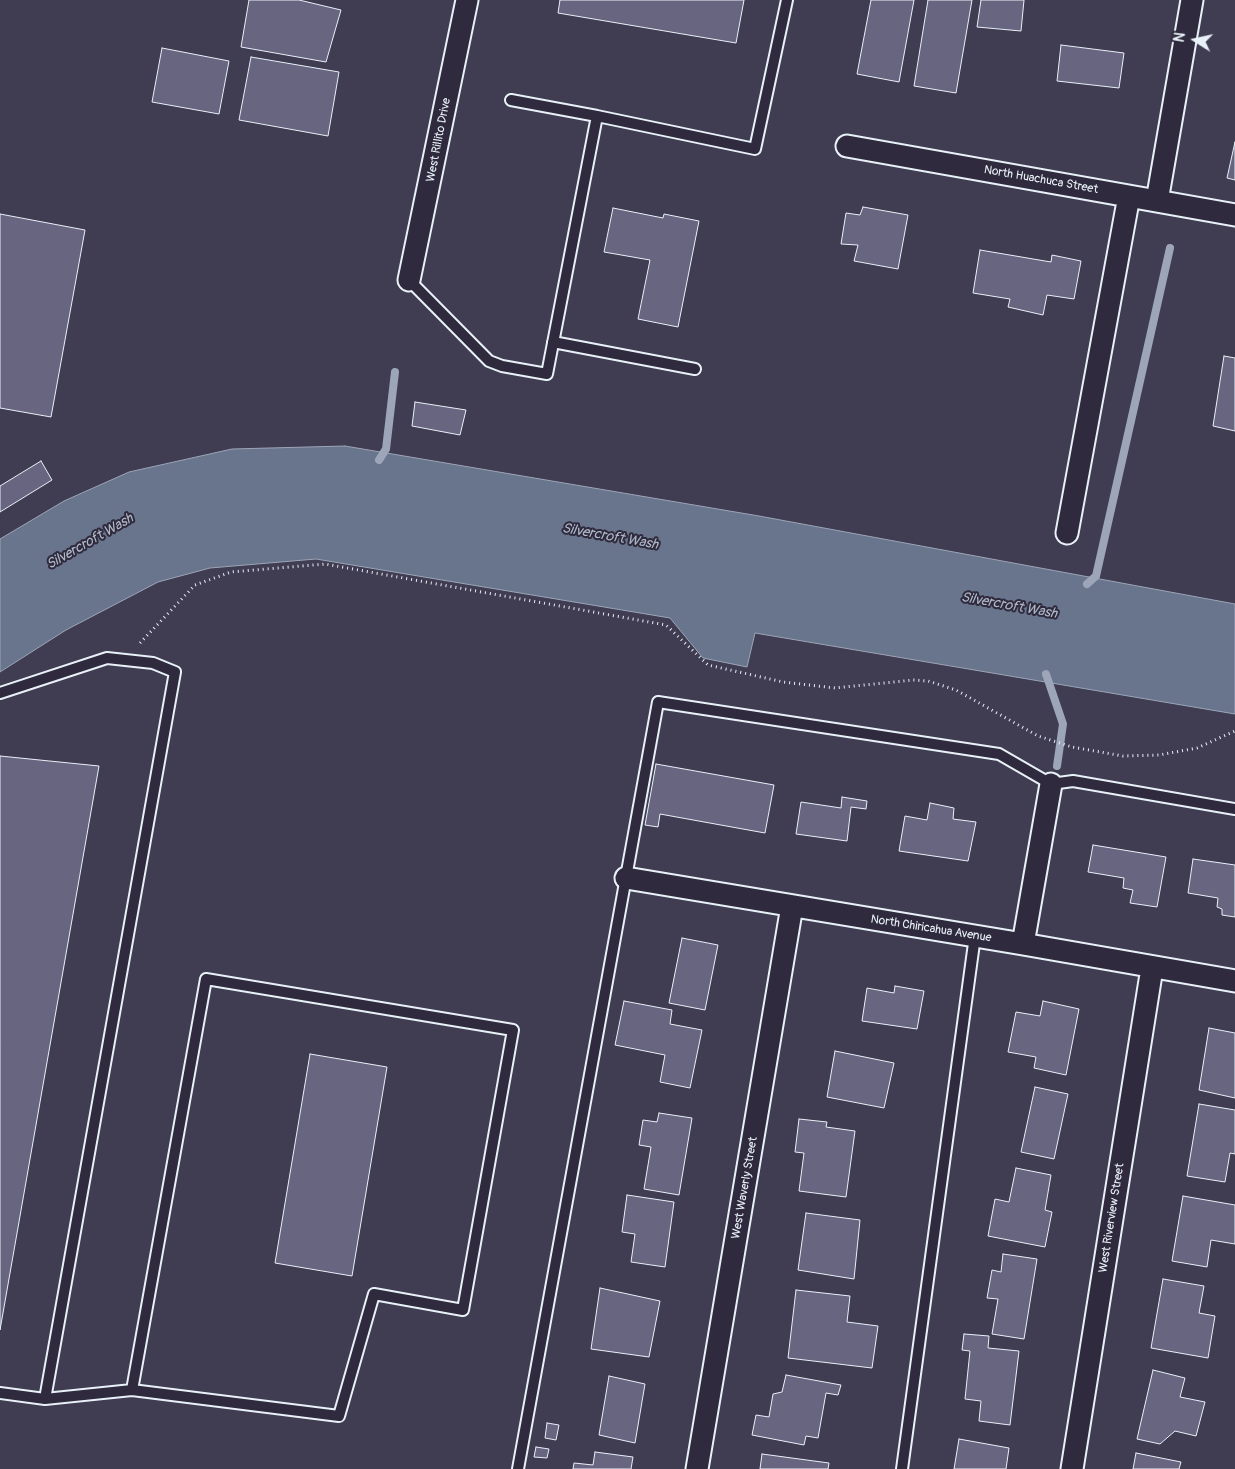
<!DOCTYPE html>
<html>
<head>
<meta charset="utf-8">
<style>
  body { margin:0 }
  #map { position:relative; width:1235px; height:1469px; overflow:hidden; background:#403c51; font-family:Pangolin,sans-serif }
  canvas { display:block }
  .north { position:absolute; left:1170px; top:15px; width:50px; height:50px; -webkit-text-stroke:4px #2f2a3d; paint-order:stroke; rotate:280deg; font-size:14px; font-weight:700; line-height:20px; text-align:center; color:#e8f1f8 }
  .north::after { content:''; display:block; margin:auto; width:18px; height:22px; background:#e8f1f8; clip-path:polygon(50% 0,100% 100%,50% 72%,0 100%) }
</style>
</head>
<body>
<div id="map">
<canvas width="1235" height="1469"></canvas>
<div class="north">N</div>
</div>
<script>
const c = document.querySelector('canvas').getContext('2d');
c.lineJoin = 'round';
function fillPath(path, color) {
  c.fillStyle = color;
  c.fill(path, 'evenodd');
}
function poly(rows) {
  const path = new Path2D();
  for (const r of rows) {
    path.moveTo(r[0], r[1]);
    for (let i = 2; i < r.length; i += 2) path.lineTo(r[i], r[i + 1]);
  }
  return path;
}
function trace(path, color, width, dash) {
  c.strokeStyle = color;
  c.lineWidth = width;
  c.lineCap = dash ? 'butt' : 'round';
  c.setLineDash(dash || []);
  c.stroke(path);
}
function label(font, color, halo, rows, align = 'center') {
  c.font = font + ' Pangolin,sans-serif';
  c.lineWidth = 4;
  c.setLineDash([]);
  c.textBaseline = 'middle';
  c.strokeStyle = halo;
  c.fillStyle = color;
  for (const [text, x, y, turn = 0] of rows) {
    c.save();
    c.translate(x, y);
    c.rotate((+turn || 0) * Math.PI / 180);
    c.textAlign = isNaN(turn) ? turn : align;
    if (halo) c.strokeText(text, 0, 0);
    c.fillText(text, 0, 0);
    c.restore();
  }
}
const water = poly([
  [345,446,759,516,1235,604,1235,714,755,633,747,667,703,658,670,618,316,559,210,568,158,582,66,630,0,672,0,539,64,501,129,472,232,449,345,446]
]);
fillPath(water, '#69748d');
trace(water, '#9ca6b8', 1);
trace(poly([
  [379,460,386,449,395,372],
  [1087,584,1096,576,1170,248],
  [1046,674,1063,724,1057,766]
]), '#9ca6b8', 8);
const building = poly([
  [249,0,299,0,341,10,326,62,241,47,249,0],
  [560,0,744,0,736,43,558,13,560,0],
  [871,0,914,0,899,82,857,74,871,0],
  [928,0,972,0,956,93,914,86,928,0],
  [981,0,1024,0,1021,31,977,27,981,0],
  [1061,45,1124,53,1119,88,1057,81,1061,45],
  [162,48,229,61,219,114,152,102,162,48],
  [251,57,339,72,328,136,239,120,251,57],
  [1235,142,1235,180,1227,178,1235,142],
  [863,207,908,215,898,269,854,261,858,245,841,244,846,213,860,215,863,207],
  [613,208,663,218,664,214,699,221,678,327,638,319,650,260,604,252,613,208],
  [0,214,85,230,51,417,0,408,0,214],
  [980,250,1051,262,1052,255,1081,261,1074,299,1047,295,1043,315,1008,307,1010,299,973,293,980,250],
  [1224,356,1235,358,1235,431,1213,426,1224,356],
  [415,402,466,410,460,435,412,426,415,402],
  [41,461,52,480,0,512,0,486,41,461],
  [0,756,99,766,0,1330,0,756],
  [656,764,774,785,765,833,660,814,658,827,645,825,656,764],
  [842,797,867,801,866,809,851,807,847,841,796,834,801,802,841,808,842,797],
  [930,803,954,808,953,819,976,822,968,861,899,851,905,816,927,820,930,803],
  [1093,845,1166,857,1157,907,1130,903,1133,890,1123,888,1124,878,1088,872,1093,845],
  [1193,859,1235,865,1235,917,1222,915,1222,909,1217,907,1218,898,1188,893,1193,859],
  [682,938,718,945,705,1010,669,1003,682,938],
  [895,986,924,991,917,1029,862,1021,867,988,894,993,895,986],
  [624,1001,672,1010,670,1024,702,1030,690,1088,660,1082,665,1055,615,1045,624,1001],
  [1043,1001,1079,1009,1066,1075,1034,1068,1036,1057,1008,1052,1016,1012,1040,1016,1043,1001],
  [1209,1028,1235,1033,1235,1098,1199,1090,1209,1028],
  [835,1051,894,1063,884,1108,827,1097,835,1051],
  [310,1054,387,1067,352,1276,275,1263,310,1054],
  [1035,1087,1068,1094,1054,1159,1021,1152,1035,1087],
  [1199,1104,1235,1110,1235,1154,1230,1153,1225,1182,1187,1176,1199,1104],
  [659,1113,692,1118,679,1195,644,1189,651,1147,639,1145,643,1120,657,1122,659,1113],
  [799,1119,827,1122,826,1127,855,1131,846,1197,799,1191,804,1153,795,1152,799,1119],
  [1016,1168,1051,1175,1045,1210,1052,1212,1045,1247,988,1236,995,1199,1009,1202,1016,1168],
  [627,1195,674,1202,665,1267,631,1262,635,1234,622,1232,627,1195],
  [1183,1196,1235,1205,1235,1244,1211,1240,1207,1267,1172,1261,1183,1196],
  [806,1213,860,1220,854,1279,798,1270,806,1213],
  [1003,1254,1037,1259,1024,1339,992,1334,998,1299,987,1298,992,1270,1001,1272,1003,1254],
  [1163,1279,1204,1286,1199,1313,1215,1316,1208,1358,1151,1348,1163,1279],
  [600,1288,660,1301,649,1357,591,1349,600,1288],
  [796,1290,850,1296,847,1322,878,1326,872,1368,788,1358,796,1290],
  [964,1334,989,1336,988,1348,1019,1351,1010,1425,979,1421,981,1401,965,1399,970,1351,962,1350,964,1334],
  [1153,1370,1185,1378,1180,1397,1205,1402,1196,1436,1175,1431,1160,1444,1137,1439,1153,1370],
  [786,1375,841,1385,838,1395,826,1393,818,1438,806,1436,804,1445,752,1435,756,1415,769,1417,773,1394,782,1392,786,1375],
  [609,1376,645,1384,635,1443,599,1435,609,1376],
  [547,1423,559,1425,556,1440,545,1438,547,1423],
  [959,1439,1009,1448,1006,1469,954,1469,959,1439],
  [536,1447,549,1449,547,1458,534,1457,536,1447],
  [595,1452,633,1457,631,1469,573,1469,574,1463,593,1465,595,1452],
  [1136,1453,1181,1462,1179,1469,1133,1469,1136,1453],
  [762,1454,829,1463,828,1469,760,1469,762,1454]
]);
fillPath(building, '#686580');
trace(building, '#e8f1f8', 1);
const lane = poly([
  [597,116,755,149,787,0],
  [409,280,489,361,502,366,547,374,597,116,511,100],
  [553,342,695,369],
  [0,693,107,658,153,663,175,672,45,1399,0,1393],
  [45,1399,132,1390,339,1416,374,1294,463,1310,513,1030,206,979,132,1390],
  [518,1469,658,702,999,754,1051,784,1073,781,1235,809],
  [902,1469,975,936]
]);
const street = poly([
  [847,146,1235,215],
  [1157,201,1192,0],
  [409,280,467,0],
  [1067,533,1129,196],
  [626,878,1023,944,1235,981],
  [1023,944,1051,784],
  [697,1469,792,906],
  [1072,1469,1152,968]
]);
trace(lane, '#e8f1f8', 14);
trace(street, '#e8f1f8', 25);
trace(poly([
  [140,643,195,585,231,572,325,564,666,625,708,665,783,682,835,688,913,680,928,681,956,690,1038,736,1072,747,1123,756,1159,755,1197,748,1235,731]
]), '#e8f1f8', 3, [1, 4]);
trace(lane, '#2f2a3d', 10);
trace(street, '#2f2a3d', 21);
label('12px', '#e8f1f8', '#2f2a3d', [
  ["West Rillito Drive",439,140,-79],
  ["North Huachuca Street",1041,180,10],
  ["North Chiricahua Avenue",931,929,9],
  ["West Waverly Street",745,1188,-80],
  ["West Riverview Street",1112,1218,-81]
]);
label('italic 14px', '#afb9c8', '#2f2a3d', [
  ["Silvercroft Wash",610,537,10],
  ["Silvercroft Wash",90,542,-30],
  ["Silvercroft Wash",1009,606,10]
]);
</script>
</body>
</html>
